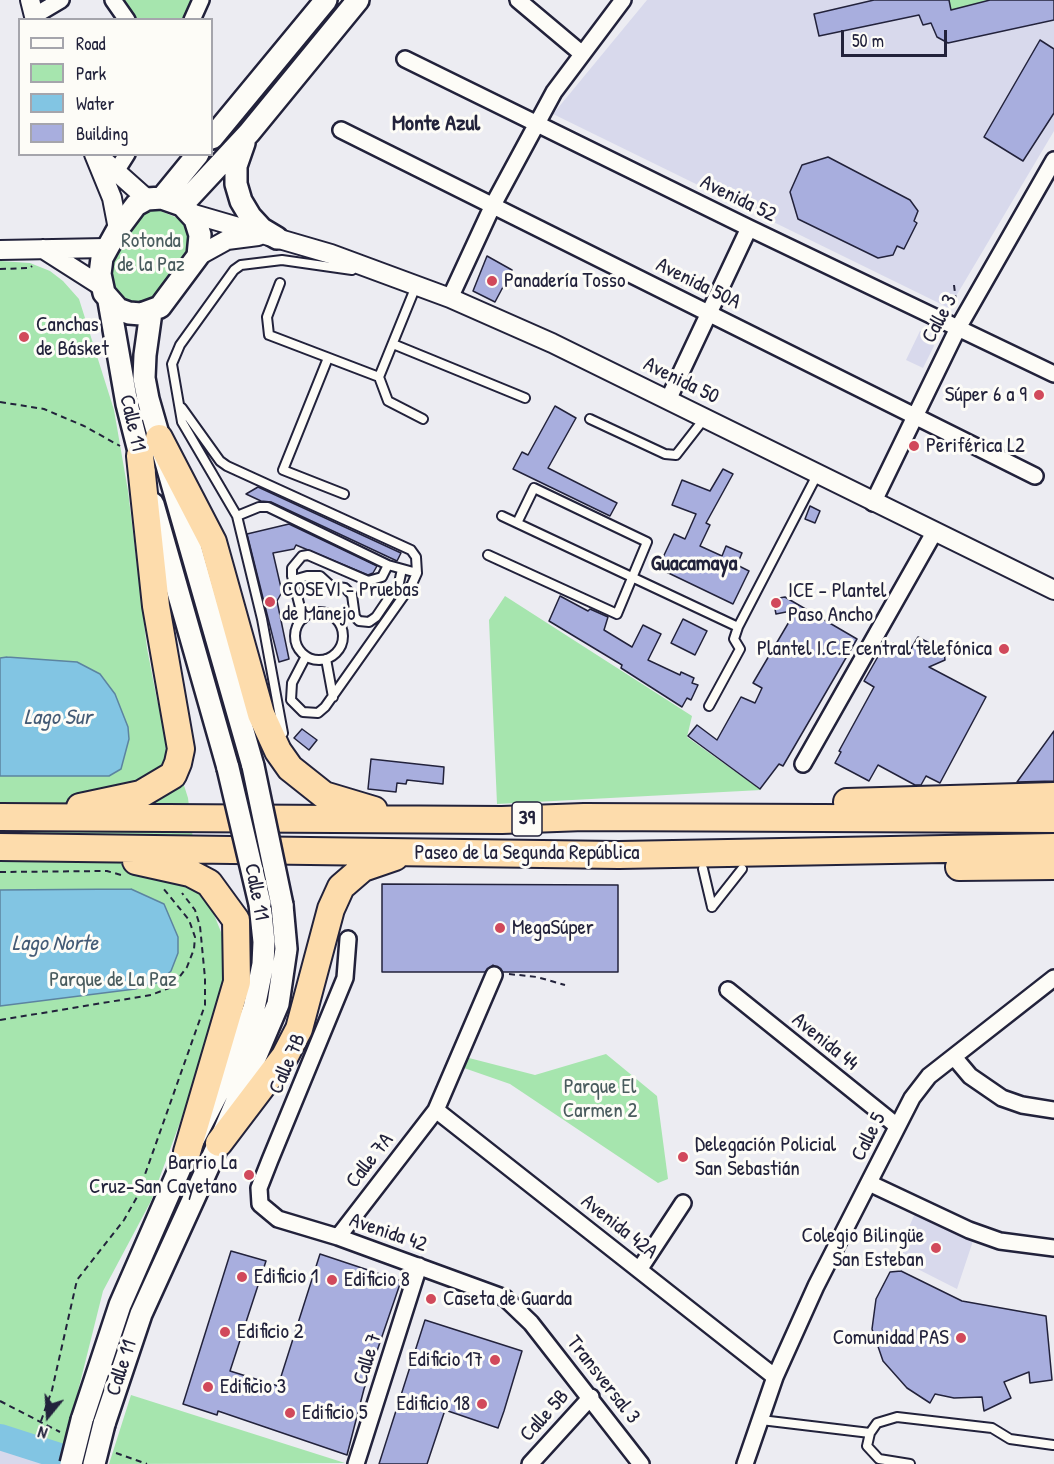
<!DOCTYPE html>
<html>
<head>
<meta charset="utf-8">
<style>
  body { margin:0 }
  #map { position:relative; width:1054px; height:1464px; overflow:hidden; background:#ececf2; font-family:"Patrick Hand",sans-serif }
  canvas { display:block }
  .legend { position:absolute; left:18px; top:18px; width:195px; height:138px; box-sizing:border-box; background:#fdfcf7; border:2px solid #a5a5ac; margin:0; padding:8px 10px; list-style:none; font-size:18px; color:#22223b }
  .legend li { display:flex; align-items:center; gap:12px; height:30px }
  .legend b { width:30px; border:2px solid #a5a5ac }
  .north { position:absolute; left:18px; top:1386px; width:60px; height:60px; -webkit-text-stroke:4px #fdfcf7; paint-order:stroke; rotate:198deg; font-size:16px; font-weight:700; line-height:24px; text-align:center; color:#22223b }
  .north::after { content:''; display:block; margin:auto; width:21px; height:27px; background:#22223b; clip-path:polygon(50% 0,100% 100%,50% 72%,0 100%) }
  .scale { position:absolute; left:841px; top:30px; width:106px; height:27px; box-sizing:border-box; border:3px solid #22223b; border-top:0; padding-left:8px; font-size:18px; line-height:21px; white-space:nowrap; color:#22223b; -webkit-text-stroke:4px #fdfcf7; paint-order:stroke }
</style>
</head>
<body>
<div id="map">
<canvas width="1054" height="1464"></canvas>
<ul class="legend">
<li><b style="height:8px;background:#fdfcf7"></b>Road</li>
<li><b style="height:16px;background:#a6e5ae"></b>Park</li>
<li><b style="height:16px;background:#82c5e3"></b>Water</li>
<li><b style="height:16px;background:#a8aede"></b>Building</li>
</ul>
<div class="north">N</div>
<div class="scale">50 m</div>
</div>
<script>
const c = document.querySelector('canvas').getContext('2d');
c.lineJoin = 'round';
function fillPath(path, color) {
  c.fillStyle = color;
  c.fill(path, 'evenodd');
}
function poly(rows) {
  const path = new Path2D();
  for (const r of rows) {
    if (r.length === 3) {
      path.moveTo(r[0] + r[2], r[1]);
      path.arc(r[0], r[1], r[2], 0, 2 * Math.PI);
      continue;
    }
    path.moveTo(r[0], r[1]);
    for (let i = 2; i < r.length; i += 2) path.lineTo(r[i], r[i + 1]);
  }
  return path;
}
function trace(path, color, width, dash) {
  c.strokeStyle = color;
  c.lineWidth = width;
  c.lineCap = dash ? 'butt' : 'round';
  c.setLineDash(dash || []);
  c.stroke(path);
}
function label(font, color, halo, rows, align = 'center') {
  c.font = font + ' "Patrick Hand",sans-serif';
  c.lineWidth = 6;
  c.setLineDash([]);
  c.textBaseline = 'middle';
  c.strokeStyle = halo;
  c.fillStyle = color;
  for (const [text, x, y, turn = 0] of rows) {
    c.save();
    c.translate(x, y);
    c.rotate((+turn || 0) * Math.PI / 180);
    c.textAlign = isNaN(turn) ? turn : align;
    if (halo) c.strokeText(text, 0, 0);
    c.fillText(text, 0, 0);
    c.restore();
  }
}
fillPath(poly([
  [647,0,1054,0,1054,131,949,308,553,114],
  [920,331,931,336,934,346,923,368,906,360],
  [915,1213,974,1238,957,1289,896,1258],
  [0,1447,58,1464,0,1464]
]), '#d8d9ec');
fillPath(poly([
  [113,0,200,0,191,20,127,19],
  [949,0,990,0,951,10],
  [158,210,180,219,187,231,191,246,186,258,147,307,116,303,105,267,134,220,145,212],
  [0,261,30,263,50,271,63,281,79,299,114,410,128,491,147,648,157,700,188,798,197,872,223,937,227,995,151,1201,103,1291,64,1447,0,1426],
  [505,596,692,716,687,737,761,790,497,804,489,620],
  [606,1054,657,1096,668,1179,658,1183,510,1084,464,1068,469,1058,535,1075],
  [131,1395,345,1463,109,1464]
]), '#a6e5ae');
const water = poly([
  [7,657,77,662,100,674,115,694,128,727,129,739,121,769,109,776,0,776,0,658,7,657],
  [131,889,164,904,178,937,178,953,171,971,159,982,135,989,0,1006,0,890,131,889]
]);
fillPath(water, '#82c5e3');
trace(water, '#5c84a0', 1.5);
trace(poly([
  [0,1437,84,1464]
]), '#82c5e3', 26);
const building = poly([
  [874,0,949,0,951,10,990,0,1054,0,1054,20,948,43,937,37,931,23,923,25,919,15,819,36,814,14,874,0],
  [1040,40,1054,49,1054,113,1023,161,984,137,1040,40],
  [828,157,910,200,918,211,914,221,917,223,904,249,897,246,893,255,878,258,798,219,790,192,802,165,828,157],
  [487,256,512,270,495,302,473,291,487,256],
  [555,406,576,418,548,468,617,503,610,516,513,469,522,452,528,455,555,406],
  [723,469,733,474,706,523,710,525,700,546,722,556,726,546,742,553,737,565,749,571,733,604,658,568,674,534,685,539,696,514,672,505,682,480,710,491,723,469],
  [258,487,401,553,397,561,271,502,261,501,246,494,258,487],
  [810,506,820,511,815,523,805,519,810,506],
  [289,524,377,566,373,573,368,575,296,545,294,549,273,553,282,592,277,601,289,659,279,662,247,534,289,524],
  [560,596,588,611,590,609,608,617,604,630,632,647,643,625,661,634,648,660,680,675,681,672,694,678,692,683,698,685,691,700,687,698,682,707,621,668,622,665,549,621,560,596],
  [785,597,857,639,783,766,779,764,760,789,688,736,697,725,717,740,741,697,755,703,762,688,753,683,796,610,776,614,773,599,785,597],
  [683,619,707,631,695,655,671,643,683,619],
  [918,637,944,651,945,660,929,667,986,697,940,783,926,776,921,785,915,785,878,765,869,781,835,763,841,752,839,751,874,687,864,681,884,646,890,649,893,643,909,652,918,637],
  [302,729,317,740,309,750,294,738,302,729],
  [1054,731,1054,781,1017,782,1054,731],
  [371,759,444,767,443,784,407,780,406,784,397,783,396,792,368,789,371,759],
  [382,884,618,885,618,972,503,972,493,965,485,972,382,972,382,884],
  [231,1251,266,1261,230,1371,278,1386,320,1254,401,1281,364,1389,347,1455,218,1411,217,1415,183,1404,231,1251],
  [901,1271,962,1301,1046,1316,1052,1380,1030,1383,1029,1372,1004,1382,1011,1398,984,1411,982,1397,954,1398,935,1394,930,1403,907,1388,883,1361,872,1329,876,1299,890,1272,901,1271],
  [425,1320,522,1351,504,1411,498,1428,445,1410,427,1464,379,1464,425,1320]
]);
fillPath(building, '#a8aede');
trace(building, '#22223b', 1.5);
const service = poly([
  [280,283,267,317,269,335,379,377],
  [416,286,379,377,388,401,423,419],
  [393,344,525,398],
  [328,358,283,470,344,494],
  [182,408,220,461,227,466,411,550,416,557,417,573,412,584,325,707,318,713,303,712,291,700,292,683,306,656],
  [590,419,665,454,676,455,704,419],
  [237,516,259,507,268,507,388,565,382,577,368,581,308,555,302,556,292,568,292,576,303,619],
  [502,516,738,627],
  [488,555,617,614,647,542,534,488,517,523],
  [388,565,417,573],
  [293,580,307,576,320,576,331,586,345,588,352,595,355,617,359,621,369,622,376,617,399,583,402,569],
  [319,636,24],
  [326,659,333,697],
  [709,706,740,649,734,639,738,627,817,475],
  [283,733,262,619,237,516,182,422,172,364,180,345,234,270,241,265,282,260,352,270],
  [703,869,712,907],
  [712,907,742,869],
  [761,1420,870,1433,877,1423,897,1417,992,1428,1010,1439,1053,1445],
  [870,1433,867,1446,879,1459,910,1464]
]);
const minor = poly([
  [113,0,127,20],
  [518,0,581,53],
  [34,16,61,0],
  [192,20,201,0],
  [405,59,749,228,1054,374],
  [341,130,1035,476],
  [115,173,127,154],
  [450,298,493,205,554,92,623,0],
  [668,400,749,228],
  [873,503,958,328,1054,160],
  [803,764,935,531],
  [348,939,345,978,270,1160,259,1188,260,1204,278,1219,338,1237,505,1298,531,1323,641,1464],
  [728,990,897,1126],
  [954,1057,970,1076,1002,1098,1022,1105,1054,1110],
  [436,1110,775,1377],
  [869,1183,969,1230,1000,1241,1054,1248],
  [338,1237,436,1110,494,975],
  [639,1270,683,1203],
  [356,1464,419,1266],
  [530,1464,591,1397],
  [745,1464,775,1377,816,1286,912,1098,929,1076,1054,978]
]);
const tertiary = poly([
  [30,0,35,20],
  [94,154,112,198,118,229],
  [101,158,147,199],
  [190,213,331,254,450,298,552,343,1054,590],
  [43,249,101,286],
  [0,250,106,248],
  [198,256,227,240,258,236]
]);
const secondary = poly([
  [212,138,326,0],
  [244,143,236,166,236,184,241,201,250,216,262,229,277,238],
  [162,198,182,205,195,219,200,235,198,256,160,307,141,314,129,313,118,309,104,293,100,274,102,258,118,229,136,205,147,199,162,198],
  [162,198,198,154],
  [182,205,249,133,358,0],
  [109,301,127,404,144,471],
  [151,312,145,355,144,378,148,399,253,766],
  [153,504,228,768],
  [82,1420,120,1305,187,1152,234,1061,254,1008,263,964,264,942,260,904],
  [104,1424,141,1314,219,1143,278,1004,286,949,282,905]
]);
const trunk = poly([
  [159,438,213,542,261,714,278,751,290,768,324,795,374,810],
  [847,802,1054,796],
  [80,807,141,794,173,775,178,763,181,749,156,606,140,456],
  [0,817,502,820,584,817,1054,819],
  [0,847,619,855,1054,847],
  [136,861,190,873,209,883,236,920,237,982,187,1152],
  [959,867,1054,866],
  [219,1143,285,1056,299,1029,331,909,341,887,363,868,395,857]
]);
trace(service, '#22223b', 12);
trace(minor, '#22223b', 20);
trace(tertiary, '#22223b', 22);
trace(secondary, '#22223b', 26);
trace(trunk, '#22223b', 30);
trace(poly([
  [0,269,30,268,32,266],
  [954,285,956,301],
  [0,402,44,409,84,426,120,446],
  [0,872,107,871,121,875],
  [509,974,537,977,565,985],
  [0,1020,151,995,172,987,187,967,194,949,195,937,189,920,163,888],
  [0,1401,60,1432],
  [41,1421,52,1390,77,1280,124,1220,137,1197,205,1005,205,978,200,926,195,910,182,893],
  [116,1453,147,1464]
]), '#22223b', 2, [6, 4.5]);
trace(service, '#fdfcf7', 8);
trace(minor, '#fdfcf7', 15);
trace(tertiary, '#fdfcf7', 18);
trace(secondary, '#fdfcf7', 21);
trace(trunk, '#fddcac', 26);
const secondaryBridge = poly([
  [253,766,282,905],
  [228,768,260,904],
  [71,1464,82,1420],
  [94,1464,104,1424]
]);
trace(secondaryBridge, '#22223b', 26, []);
trace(secondaryBridge, '#fdfcf7', 21);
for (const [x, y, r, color] of [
  [492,281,6,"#d1495b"],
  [24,337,6,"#d1495b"],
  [1039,395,6,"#d1495b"],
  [914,446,6,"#d1495b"],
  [270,602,6,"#d1495b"],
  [776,603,6,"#d1495b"],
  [1004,649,6,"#d1495b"],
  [500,928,6,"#d1495b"],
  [683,1157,6,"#d1495b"],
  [249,1175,6,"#d1495b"],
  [936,1248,6,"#d1495b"],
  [242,1277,6,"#d1495b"],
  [332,1280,6,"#d1495b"],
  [431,1299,6,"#d1495b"],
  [225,1332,6,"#d1495b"],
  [961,1338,6,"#d1495b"],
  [495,1360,6,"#d1495b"],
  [208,1387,6,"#d1495b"],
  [482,1404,6,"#d1495b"],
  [290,1413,6,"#d1495b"]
]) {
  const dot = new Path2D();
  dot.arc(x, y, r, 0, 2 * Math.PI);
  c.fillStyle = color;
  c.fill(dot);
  trace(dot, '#fdfcf7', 2);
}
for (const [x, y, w] of [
  [527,819,30]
]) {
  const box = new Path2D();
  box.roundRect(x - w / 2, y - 17, w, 34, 4.5);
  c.fillStyle = '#fdfcf7';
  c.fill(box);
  trace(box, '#22223b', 1.5);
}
label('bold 20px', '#22223b', null, [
  ["39",527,819]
]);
label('21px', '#22223b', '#fdfcf7', [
  ["Avenida 52",738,199,26],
  ["Avenida 50A",698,284,26],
  ["Calle 3",940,319,-62],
  ["Avenida 50",681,381,26],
  ["Calle 11",132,423,77],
  ["Paseo de la Segunda República",527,853],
  ["Calle 11",256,892,79],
  ["Avenida 44",825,1042,39],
  ["Calle 7B",288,1064,-67],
  ["Calle 5",869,1137,-63],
  ["Calle 7A",370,1161,-52],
  ["Avenida 42A",619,1227,38],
  ["Avenida 42",388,1233,19],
  ["Calle 7",368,1359,-73],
  ["Calle 11",122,1368,-72],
  ["Transversal 3",603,1380,52],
  ["Calle 5B",545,1416,-48]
]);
label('21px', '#4a5c5e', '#fdfcf7', [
  ["Rotonda",151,241],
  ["de la Paz",151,265],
  ["Parque de La Paz",113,980],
  ["Parque El",600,1087],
  ["Carmen 2",600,1111]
]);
label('21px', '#22223b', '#fdfcf7', [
  ["Panadería Tosso",504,281],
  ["Canchas",36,325],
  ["de Básket",36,349],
  ["Súper 6 a 9",1027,395,"right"],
  ["Periférica L2",926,446],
  ["COSEVI - Pruebas",282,590],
  ["de Manejo",282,614],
  ["ICE - Plantel",788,591],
  ["Paso Ancho",788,615],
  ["Plantel I.C.E central telefónica",992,649,"right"],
  ["MegaSúper",512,928],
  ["Delegación Policial",695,1145],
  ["San Sebastián",695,1169],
  ["Barrio La",237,1163,"right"],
  ["Cruz-San Cayetano",237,1187,"right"],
  ["Colegio Bilingüe",924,1236,"right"],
  ["San Esteban",924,1260,"right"],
  ["Edificio 1",254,1277],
  ["Edificio 8",344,1280],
  ["Caseta de Guarda",443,1299],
  ["Edificio 2",237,1332],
  ["Comunidad PAS",949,1338,"right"],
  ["Edificio 17",483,1360,"right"],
  ["Edificio 3",220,1387],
  ["Edificio 18",470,1404,"right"],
  ["Edificio 5",302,1413]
], 'left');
label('bold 22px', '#22223b', '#fdfcf7', [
  ["Monte Azul",436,124],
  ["Guacamaya",694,564]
]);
label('italic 22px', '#445b76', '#fdfcf7', [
  ["Lago Sur",58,718],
  ["Lago Norte",55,944]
]);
</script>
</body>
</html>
